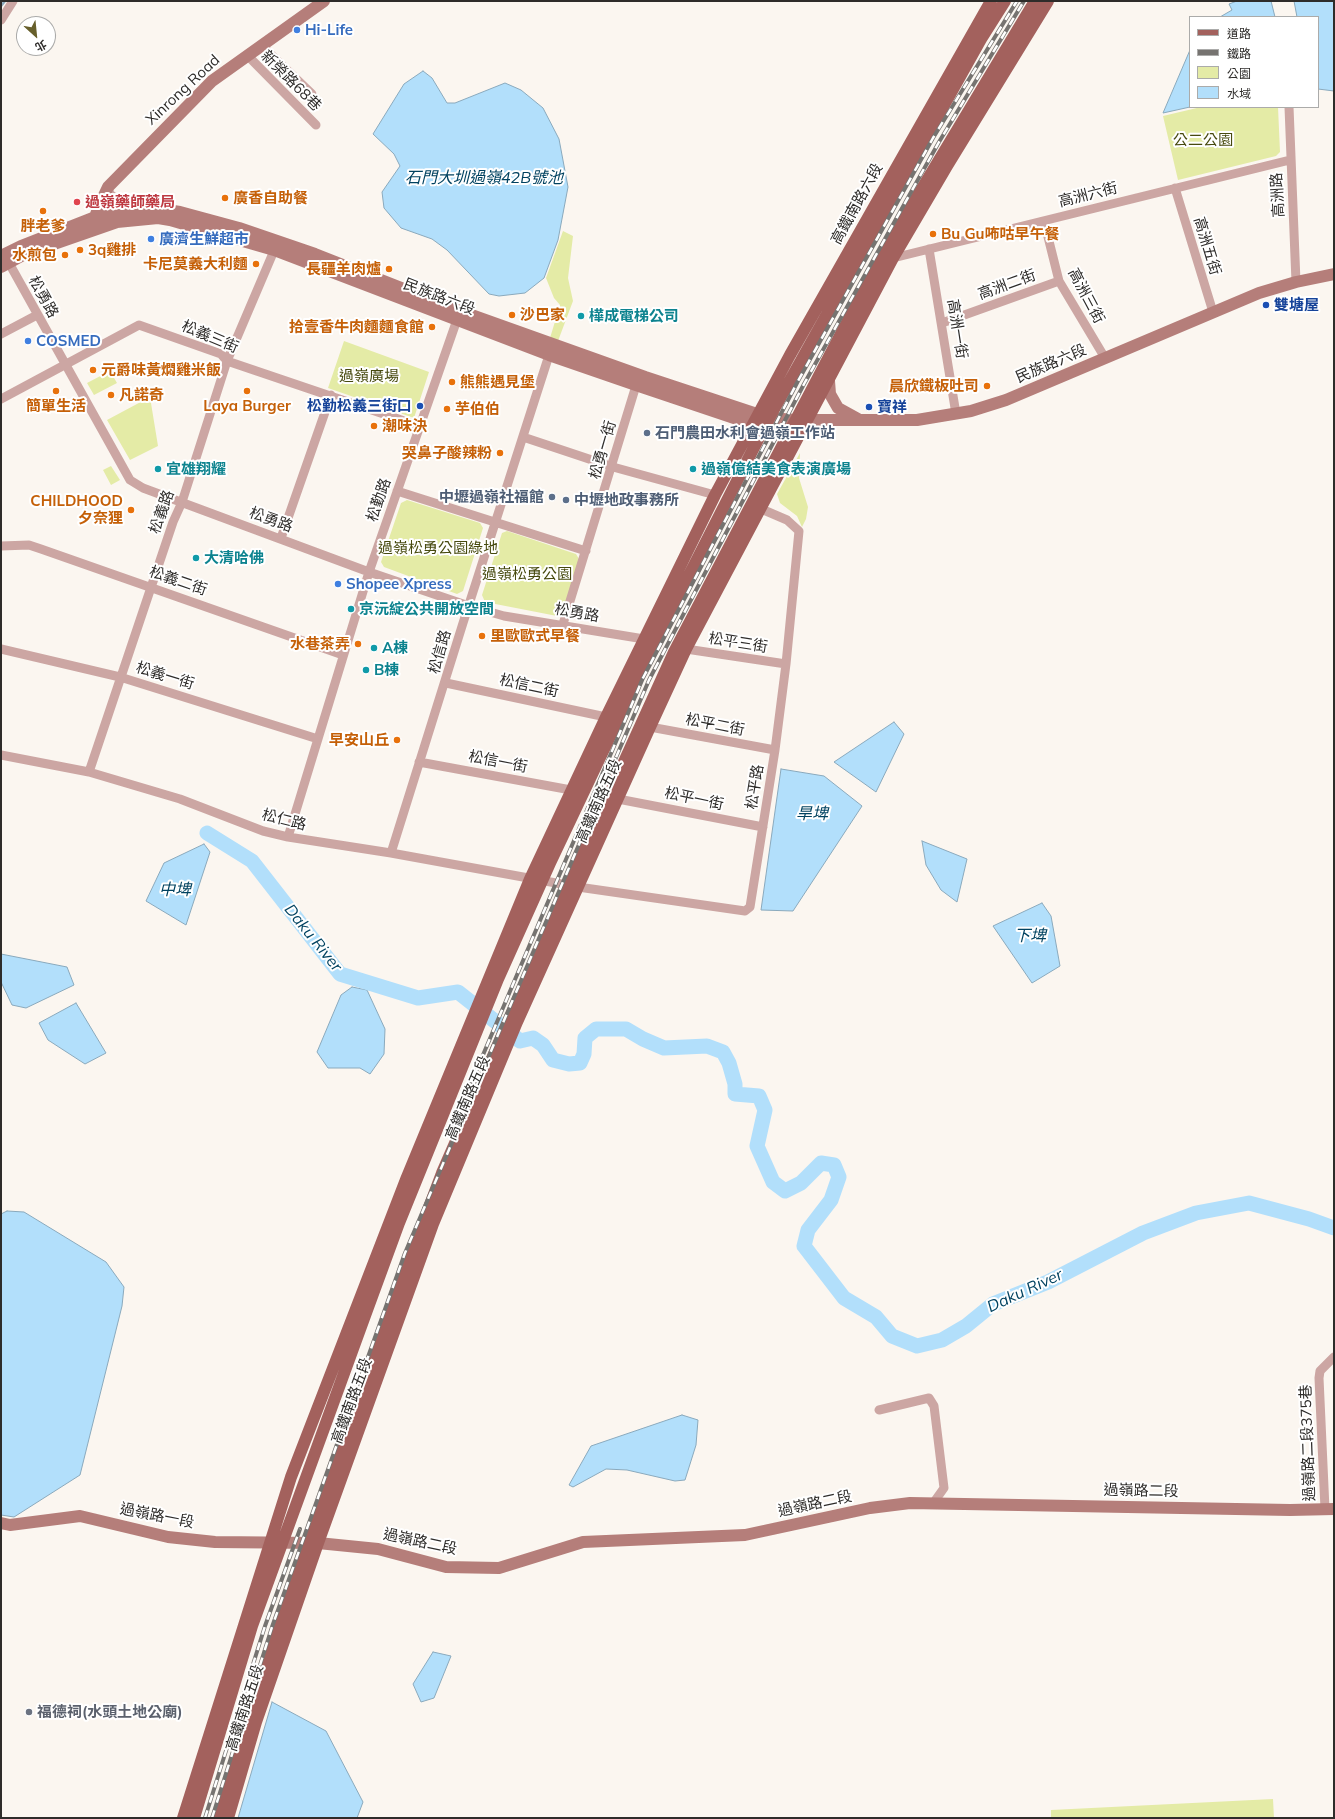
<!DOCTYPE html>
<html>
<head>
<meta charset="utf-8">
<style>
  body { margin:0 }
  #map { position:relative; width:1335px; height:1819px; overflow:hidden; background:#fbf6f0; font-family:Mulish,"Noto Sans TC",sans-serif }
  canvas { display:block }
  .frame { position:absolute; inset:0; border:2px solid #2e2c2a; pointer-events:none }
  .legend { position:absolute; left:1189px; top:16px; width:130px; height:92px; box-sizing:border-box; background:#fff; border:1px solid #ababaa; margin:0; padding:5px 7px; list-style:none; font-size:12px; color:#2e2c2a }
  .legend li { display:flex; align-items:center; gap:8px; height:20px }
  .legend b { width:20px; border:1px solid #ababaa }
  .north { position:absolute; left:16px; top:16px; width:40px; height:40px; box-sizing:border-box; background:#fff; border:1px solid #ababaa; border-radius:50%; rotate:153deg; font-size:11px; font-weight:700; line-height:16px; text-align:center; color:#2e2c2a }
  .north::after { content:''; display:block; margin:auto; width:14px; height:18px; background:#675f2b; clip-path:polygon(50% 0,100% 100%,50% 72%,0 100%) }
</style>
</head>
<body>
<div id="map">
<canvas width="1335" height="1819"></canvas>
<div class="frame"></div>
<ul class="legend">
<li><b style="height:5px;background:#a3615d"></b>道路</li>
<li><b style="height:5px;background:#767370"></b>鐵路</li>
<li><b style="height:11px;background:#e4eba6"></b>公園</li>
<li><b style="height:11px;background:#b2dffb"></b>水域</li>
</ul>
<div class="north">北</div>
</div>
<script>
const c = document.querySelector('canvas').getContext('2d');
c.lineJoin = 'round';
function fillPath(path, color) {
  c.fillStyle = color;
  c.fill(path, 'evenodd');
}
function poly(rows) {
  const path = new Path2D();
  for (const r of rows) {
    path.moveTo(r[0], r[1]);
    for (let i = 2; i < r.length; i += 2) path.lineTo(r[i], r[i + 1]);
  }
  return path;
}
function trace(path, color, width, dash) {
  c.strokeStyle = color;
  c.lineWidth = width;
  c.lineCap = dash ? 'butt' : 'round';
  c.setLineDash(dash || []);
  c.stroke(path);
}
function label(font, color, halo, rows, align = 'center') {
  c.font = font + ' Mulish,"Noto Sans TC",sans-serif';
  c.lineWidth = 4;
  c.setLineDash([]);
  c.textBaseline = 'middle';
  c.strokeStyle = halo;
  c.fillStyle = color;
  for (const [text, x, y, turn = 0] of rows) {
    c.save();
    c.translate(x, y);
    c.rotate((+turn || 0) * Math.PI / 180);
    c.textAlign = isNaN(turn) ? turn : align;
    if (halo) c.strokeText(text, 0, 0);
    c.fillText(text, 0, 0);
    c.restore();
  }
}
fillPath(poly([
  [1201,107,1278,107,1280,152,1276,156,1178,180,1163,116],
  [563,231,573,236,568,278,573,301,558,341,550,338,560,305,554,298,546,278],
  [344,341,429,372,414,418,328,388],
  [110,371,117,383,94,395,87,383],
  [150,397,158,446,130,460,107,420],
  [800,453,799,478,808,507,806,519,802,527,797,516,780,503,777,494],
  [111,466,120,480,111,485,103,470],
  [407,500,480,523,483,528,463,591,457,594,384,567,381,562,401,503],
  [507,531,576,554,579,559,563,612,557,616,485,602,482,595,502,533],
  [1273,1799,1274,1818,1051,1818,1051,1810]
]), '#e4eba6');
const water = poly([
  [1237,1,1271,1,1275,17,1220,17,1232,10,1229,4,1237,1],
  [1294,1,1334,1,1334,91,1318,89,1318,17,1297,17,1294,1],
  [1190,50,1190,107,1163,113,1190,50],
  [423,71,432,78,447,103,455,103,505,83,521,90,543,108,559,139,568,187,558,240,544,278,525,293,499,296,489,294,447,250,432,239,401,228,384,208,382,192,400,166,394,154,373,134,404,84,423,71],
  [894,722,904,734,876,792,834,762,894,722],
  [781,769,824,776,862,806,793,911,761,910,781,769],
  [922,841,967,859,957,902,941,890,926,865,922,841],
  [204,844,210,852,186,925,146,901,164,863,204,844],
  [1042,903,1051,916,1060,966,1032,983,993,926,1042,903],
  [1,954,67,967,74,985,26,1008,12,1005,1,982,1,954],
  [352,987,367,990,385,1029,384,1054,370,1074,360,1068,328,1068,317,1052,341,995,352,987],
  [76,1003,106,1053,85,1064,48,1040,39,1023,76,1003],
  [7,1211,24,1212,106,1262,124,1287,122,1306,80,1475,14,1517,1,1515,1,1214,7,1211],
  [682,1415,698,1420,696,1445,685,1480,675,1481,627,1470,606,1469,573,1487,569,1485,591,1446,682,1415],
  [433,1652,451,1656,434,1698,421,1702,413,1684,433,1652],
  [272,1702,326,1731,363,1802,357,1818,238,1818,272,1702]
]);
fillPath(water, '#b2dffb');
trace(water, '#8aa9bc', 1);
trace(poly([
  [1,6,5,1]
]), '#8aa9bc', 2.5);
trace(poly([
  [207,833,252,861,340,974,418,998,458,992,520,1041,533,1038,543,1045,553,1060,569,1064,580,1063,584,1054,585,1038,596,1029,626,1029,643,1039,664,1048,707,1046,723,1052,729,1063,735,1084,735,1094,759,1096,765,1110,757,1146,773,1182,785,1191,801,1183,821,1163,834,1165,839,1177,831,1200,808,1230,804,1246,844,1298,876,1317,892,1336,917,1346,942,1340,966,1326,993,1304,1048,1282,1143,1233,1196,1213,1249,1203,1309,1219,1334,1228]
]), '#b2dffb', 15);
trace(poly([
  [1,20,13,1],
  [261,45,312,94],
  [247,55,316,125],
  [1289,107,1296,282],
  [108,187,110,194,122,203,136,208],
  [1175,188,1213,312],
  [1044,221,1059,281,1105,358],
  [929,249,956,414],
  [893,258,1290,160],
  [9,263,130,480,143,488,369,572,469,606,504,616,644,639],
  [942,323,1059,281],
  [1,334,37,315],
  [1,399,139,325,221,354,227,361,419,426],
  [523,437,613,467,715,495],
  [397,491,586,551],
  [281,538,331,395],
  [1,546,29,545,41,549,343,655],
  [563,624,638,379],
  [1,649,120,677,318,739],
  [686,649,786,664],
  [446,683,606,717],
  [650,727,775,750],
  [1,755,89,772,180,799,263,831,288,837,391,853,578,887,745,911,750,907,775,750,786,664,799,531,787,520,759,508],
  [419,762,571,790],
  [89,772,173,522,182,502,227,361,276,246],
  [618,799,763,827],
  [288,837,369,572,459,314],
  [391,853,463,623,551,349],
  [879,1410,929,1398,934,1406,944,1488,934,1502],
  [1325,1509,1319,1378,1320,1371,1334,1357]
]), '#cca6a3', 9);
trace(poly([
  [95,223,95,217,99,206,108,187,212,81,324,1],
  [1,256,21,246,95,217,114,212,138,208,160,209,180,212,239,228,315,254,460,311,645,377,769,418,796,420,917,420,971,411,1006,400,1259,293,1296,282,1334,274],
  [1,267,25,254,117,222,158,218,170,220,274,250,549,355,636,385,752,424,763,420],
  [829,381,830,394,838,408,858,419],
  [1,1523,10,1525,80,1516,168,1537,215,1542,318,1543,378,1549,446,1567,499,1568,583,1542,745,1535,870,1508,910,1503,1290,1510,1334,1509]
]), '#b57e7a', 12);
trace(poly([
  [183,1818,291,1477,407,1177,530,879,606,717,715,495,790,355,991,1],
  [194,1818,252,1626,366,1313,399,1223,498,979,550,863,651,650,769,418,981,39,1005,1],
  [217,1818,276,1630,309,1542,386,1321,442,1173,568,885,674,652,886,248,1035,1],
  [228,1818,256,1722,318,1543,433,1224,517,1022,650,727,686,649,893,258,947,166,1048,1]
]), '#a3615d', 12);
const rail = poly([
  [449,1135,643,678,798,381,933,138,1017,1],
  [205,1818,265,1626,300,1529],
  [212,1818,272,1627,405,1253,649,680,804,384,939,142,1024,1]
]);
trace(rail, '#767370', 4);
trace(rail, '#fff', 2.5, [8]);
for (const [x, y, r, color] of [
  [297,30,4,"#3f7fe0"],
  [225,198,4,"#e8710a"],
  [77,202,4,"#e0444e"],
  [43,211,4,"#e8710a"],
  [933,234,4,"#e8710a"],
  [151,239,4,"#3f7fe0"],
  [80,250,4,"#e8710a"],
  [65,255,4,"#e8710a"],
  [256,264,4,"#e8710a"],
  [389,269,4,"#e8710a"],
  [1266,305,4,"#1a4fb4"],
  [512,315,4,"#e8710a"],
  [581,316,4,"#0f9aa8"],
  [432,327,4,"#e8710a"],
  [28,341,4,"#3f7fe0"],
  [93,370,4,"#e8710a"],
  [452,382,4,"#e8710a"],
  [987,386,4,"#e8710a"],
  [56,391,4,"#e8710a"],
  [247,391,4,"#e8710a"],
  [111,395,4,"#e8710a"],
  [420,406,4,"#1a4fb4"],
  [869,407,4,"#1a4fb4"],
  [447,409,4,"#e8710a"],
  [374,426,4,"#e8710a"],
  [647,433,4,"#5c6f8a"],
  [500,453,4,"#e8710a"],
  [158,469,4,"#0f9aa8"],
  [693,469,4,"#0f9aa8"],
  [552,497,4,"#5c6f8a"],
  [566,500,4,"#5c6f8a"],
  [131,510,4,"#e8710a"],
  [196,558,4,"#0f9aa8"],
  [338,584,4,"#3f7fe0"],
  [351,609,4,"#0f9aa8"],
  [482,636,4,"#e8710a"],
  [358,644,4,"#e8710a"],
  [374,648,4,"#0f9aa8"],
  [366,670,4,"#0f9aa8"],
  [397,740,4,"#e8710a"],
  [29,1712,4,"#6b7280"]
]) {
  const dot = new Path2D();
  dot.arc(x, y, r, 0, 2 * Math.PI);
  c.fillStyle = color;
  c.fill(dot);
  trace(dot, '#fff', 1.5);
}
label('bold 15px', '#366cbe', '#fff', [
  ["Hi-Life",305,30],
  ["廣濟生鮮超市",159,239],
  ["COSMED",36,341],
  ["Shopee Xpress",346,584]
], 'left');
label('15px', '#2e2c2a', '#fff', [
  ["新榮路68巷",291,81,45],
  ["Xinrong Road",183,90,-43],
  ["高洲六街",1088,195,-14],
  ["高洲路",1278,195,-93],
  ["高鐵南路六段",857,204,-61],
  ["高洲五街",1207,246,73],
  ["高洲二街",1007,285,-20],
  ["高洲三街",1086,296,62],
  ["松勇路",43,297,61],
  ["民族路六段",439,297,21],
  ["高洲一街",957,329,81],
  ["松義三街",210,337,23],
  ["民族路六段",1051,364,-23],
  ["松勇一街",603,450,-74],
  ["松勤路",379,500,-71],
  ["松義路",162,512,-70],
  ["松勇路",271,520,20],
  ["松義二街",178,581,19],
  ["松勇路",577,613,10],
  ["松平三街",738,643,9],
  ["松信路",440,652,-74],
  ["松義一街",165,676,17],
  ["松信二街",529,686,12],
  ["松平二街",715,725,11],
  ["松信一街",498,762,11],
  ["松平路",755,787,-81],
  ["松平一街",694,799,12],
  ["高鐵南路五段",599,801,-66],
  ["松仁路",284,820,14],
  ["高鐵南路五段",468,1098,-67],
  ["高鐵南路五段",352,1401,-70],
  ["過嶺路二段375巷",1308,1443,-92],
  ["過嶺路二段",1141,1491,1],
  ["過嶺路二段",815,1504,-12],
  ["過嶺路一段",157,1516,11],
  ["過嶺路二段",420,1542,12],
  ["高鐵南路五段",245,1708,-72]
]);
label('15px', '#474a0f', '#fff', [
  ["公二公園",1203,140],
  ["過嶺廣場",369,376],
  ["過嶺松勇公園綠地",438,548],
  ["過嶺松勇公園",527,574]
]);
label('bold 15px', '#c56008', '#fff', [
  ["廣香自助餐",233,198],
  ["胖老爹",43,226,"center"],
  ["Bu Gu咘咕早午餐",941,234],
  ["3q雞排",88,250],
  ["水煎包",57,255,"right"],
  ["卡尼莫義大利麵",248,264,"right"],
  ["長疆羊肉爐",381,269,"right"],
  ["沙巴家",520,315],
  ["拾壹香牛肉麵麵食館",424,327,"right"],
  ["元爵味黃燜雞米飯",101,370],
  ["熊熊遇見堡",460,382],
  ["晨欣鐵板吐司",979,386,"right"],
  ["凡諾奇",119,395],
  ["簡單生活",56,406,"center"],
  ["Laya Burger",247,406,"center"],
  ["芋伯伯",455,409],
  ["潮味決",382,426],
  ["哭鼻子酸辣粉",492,453,"right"],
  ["CHILDHOOD",123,501,"right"],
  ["夕奈狸",123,518,"right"],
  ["里歐歐式早餐",490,636],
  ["水巷茶弄",350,644,"right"],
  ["早安山丘",389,740,"right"]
], 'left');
label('bold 15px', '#be3a42', '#fff', [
  ["過嶺藥師藥局",85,202]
], 'left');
label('bold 15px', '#164399', '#fff', [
  ["雙塘屋",1274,305],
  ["松勤松義三街口",412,406,"right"],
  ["寶祥",877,407]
], 'left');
label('bold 15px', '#0d838f', '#fff', [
  ["樺成電梯公司",589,316],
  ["宜雄翔耀",166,469],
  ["過嶺億結美食表演廣場",701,469],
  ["大清哈佛",204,558],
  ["京沅綻公共開放空間",359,609],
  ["A棟",382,648],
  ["B棟",374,670]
], 'left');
label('bold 15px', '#4e5e75', '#fff', [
  ["石門農田水利會過嶺工作站",655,433],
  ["中壢過嶺社福館",544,497,"right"],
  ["中壢地政事務所",574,500]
], 'left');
label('bold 15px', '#5b616d', '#fff', [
  ["福德祠(水頭土地公廟)",37,1712]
], 'left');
label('italic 16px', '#004260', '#fff', [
  ["石門大圳過嶺42B號池",484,178],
  ["旱埤",812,814],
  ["中埤",175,890],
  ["下埤",1030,936],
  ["Daku River",313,938,51],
  ["Daku River",1025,1291,-25]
]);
</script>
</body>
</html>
